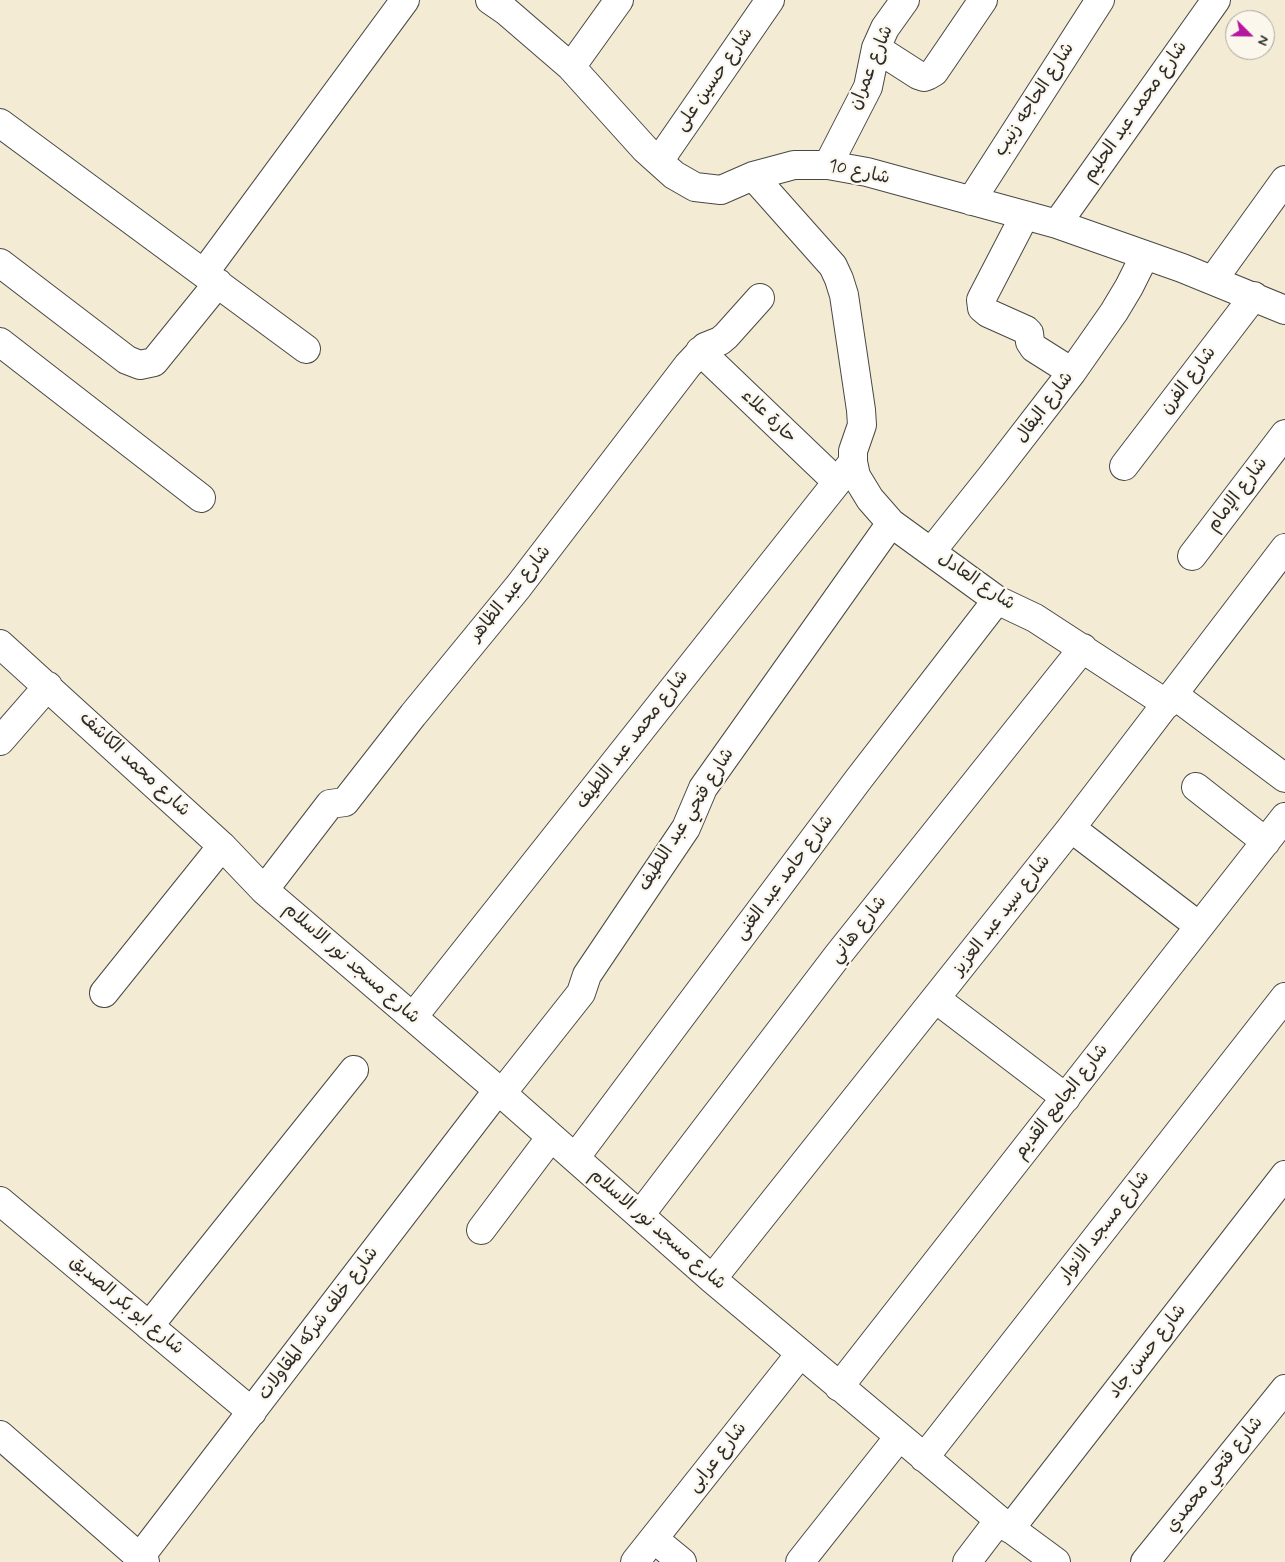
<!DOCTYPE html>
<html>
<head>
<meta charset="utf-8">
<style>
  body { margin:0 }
  #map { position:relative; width:1285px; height:1562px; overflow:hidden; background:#f4ebd4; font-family:Mynerve,sans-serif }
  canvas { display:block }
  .north { position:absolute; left:1225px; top:10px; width:50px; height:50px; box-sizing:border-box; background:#fbf7ec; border:1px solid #a8a59f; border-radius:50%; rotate:113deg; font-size:14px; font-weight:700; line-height:20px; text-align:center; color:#2b2b2b }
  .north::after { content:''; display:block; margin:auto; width:18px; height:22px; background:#b5179e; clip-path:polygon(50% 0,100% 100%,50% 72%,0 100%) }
</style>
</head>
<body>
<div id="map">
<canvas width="1285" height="1562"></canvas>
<div class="north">N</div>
</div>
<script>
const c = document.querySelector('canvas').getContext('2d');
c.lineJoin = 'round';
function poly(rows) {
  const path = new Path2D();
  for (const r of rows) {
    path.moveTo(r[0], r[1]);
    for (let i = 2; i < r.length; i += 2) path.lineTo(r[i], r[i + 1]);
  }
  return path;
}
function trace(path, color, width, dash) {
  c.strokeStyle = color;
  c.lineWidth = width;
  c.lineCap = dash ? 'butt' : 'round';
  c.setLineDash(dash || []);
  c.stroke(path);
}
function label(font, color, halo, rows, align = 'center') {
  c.font = font + ' Mynerve,"Playpen Sans Arabic",sans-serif';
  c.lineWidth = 4.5;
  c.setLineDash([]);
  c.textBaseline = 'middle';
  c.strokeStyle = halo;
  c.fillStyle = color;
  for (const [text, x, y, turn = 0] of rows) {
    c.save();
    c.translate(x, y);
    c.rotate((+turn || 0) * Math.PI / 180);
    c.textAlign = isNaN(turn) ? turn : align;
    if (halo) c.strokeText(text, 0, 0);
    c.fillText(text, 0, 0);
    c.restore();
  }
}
const minor = poly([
  [490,0,506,11,571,67,645,149,674,175,695,187,721,190,753,176,794,165,828,165,867,172,1057,224,1182,268,1285,310],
  [876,48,918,75,924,77,929,75,934,72,983,0],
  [571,67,619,0],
  [0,123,306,349],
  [659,161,770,0],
  [828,165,868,87,876,48,885,28,905,0],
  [753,176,833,266,839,279,844,295,861,410,862,425,853,451,853,462,856,476,870,499,891,523,997,600,1035,618,1167,704],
  [971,201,1100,0],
  [1025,215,983,296,981,300,982,308,988,313,1026,330,1029,333,1030,342,1034,348,1072,372],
  [1057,224,1216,0],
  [0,263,127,360,140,365,154,362,218,283],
  [204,273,405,0],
  [1213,280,1285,180],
  [0,342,201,498],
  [700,351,837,482],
  [1124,466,1254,296],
  [931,552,994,473,1072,372,1114,312,1129,287,1145,255],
  [1192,556,1285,434],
  [0,644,222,846,264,890,498,1090,712,1279,999,1520,1056,1562],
  [1174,695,1285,778],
  [0,741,48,686],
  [1196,787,1266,842],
  [1071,828,1199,926],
  [264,890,330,804,345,802,413,715,518,587,688,365,705,347,720,341,726,336,760,298],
  [104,993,222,846],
  [936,999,1066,1098],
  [413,1017,853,462],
  [502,1093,581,993,587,975,686,828,703,788,891,523],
  [575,1158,858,780,997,600],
  [0,1201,252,1412],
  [640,1215,838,955,1083,648],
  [481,1230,551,1137],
  [712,1279,1071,828,1285,548],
  [149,1326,354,1070],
  [839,1387,1285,817],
  [0,1435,145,1562],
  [924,1458,1285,997],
  [1010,1529,1285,1175],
  [654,1539,682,1562],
  [140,1557,498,1090],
  [635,1562,800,1354],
  [800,1562,899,1437],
  [967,1562,999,1520],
  [1145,1562,1285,1389]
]);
trace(minor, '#494844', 30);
trace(minor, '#fff', 28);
label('18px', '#2b2b2b', '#fbf7ec', [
  ["شارع عمران",872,68,-68],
  ["شارع حسين على",715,80,-55],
  ["شارع الحاجه زنيب",1035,100,-57],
  ["شارع محمد عبد الحليم",1136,112,-55],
  ["شارع 10",859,173,12],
  ["شارع الفرن",1189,381,-53],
  ["شارع البقال",1045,408,-53],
  ["حارة علاء",768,417,44],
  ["شارع الإمام",1238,495,-53],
  ["شارع العادل",976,582,34],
  ["شارع عبد الظاهر",511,594,-51],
  ["شارع محمد عبد اللطيف",633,740,-52],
  ["شارع محمد الكاشف",134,765,43],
  ["شارع فتحي عبد اللطيف",687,820,-58],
  ["شارع حامد عبد الغنى",785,878,-53],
  ["شارع سيد عبد العزيز",1002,916,-52],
  ["شارع هاني",859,930,-52],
  ["شارع مسجد نور الاسلام",351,964,41],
  ["شارع الجامع القديم",1062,1102,-52],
  ["شارع مسجد الانوار",1105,1227,-52],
  ["شارع مسجد نور الاسلام",657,1230,41],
  ["شارع ابو بكر الصديق",126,1306,40],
  ["شارع خلف شركه المقاولات",319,1324,-53],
  ["شارع حسن جاد",1148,1352,-52],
  ["شارع عرابى",718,1458,-52],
  ["شارع فتحي محمدي",1215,1475,-51]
]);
</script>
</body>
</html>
